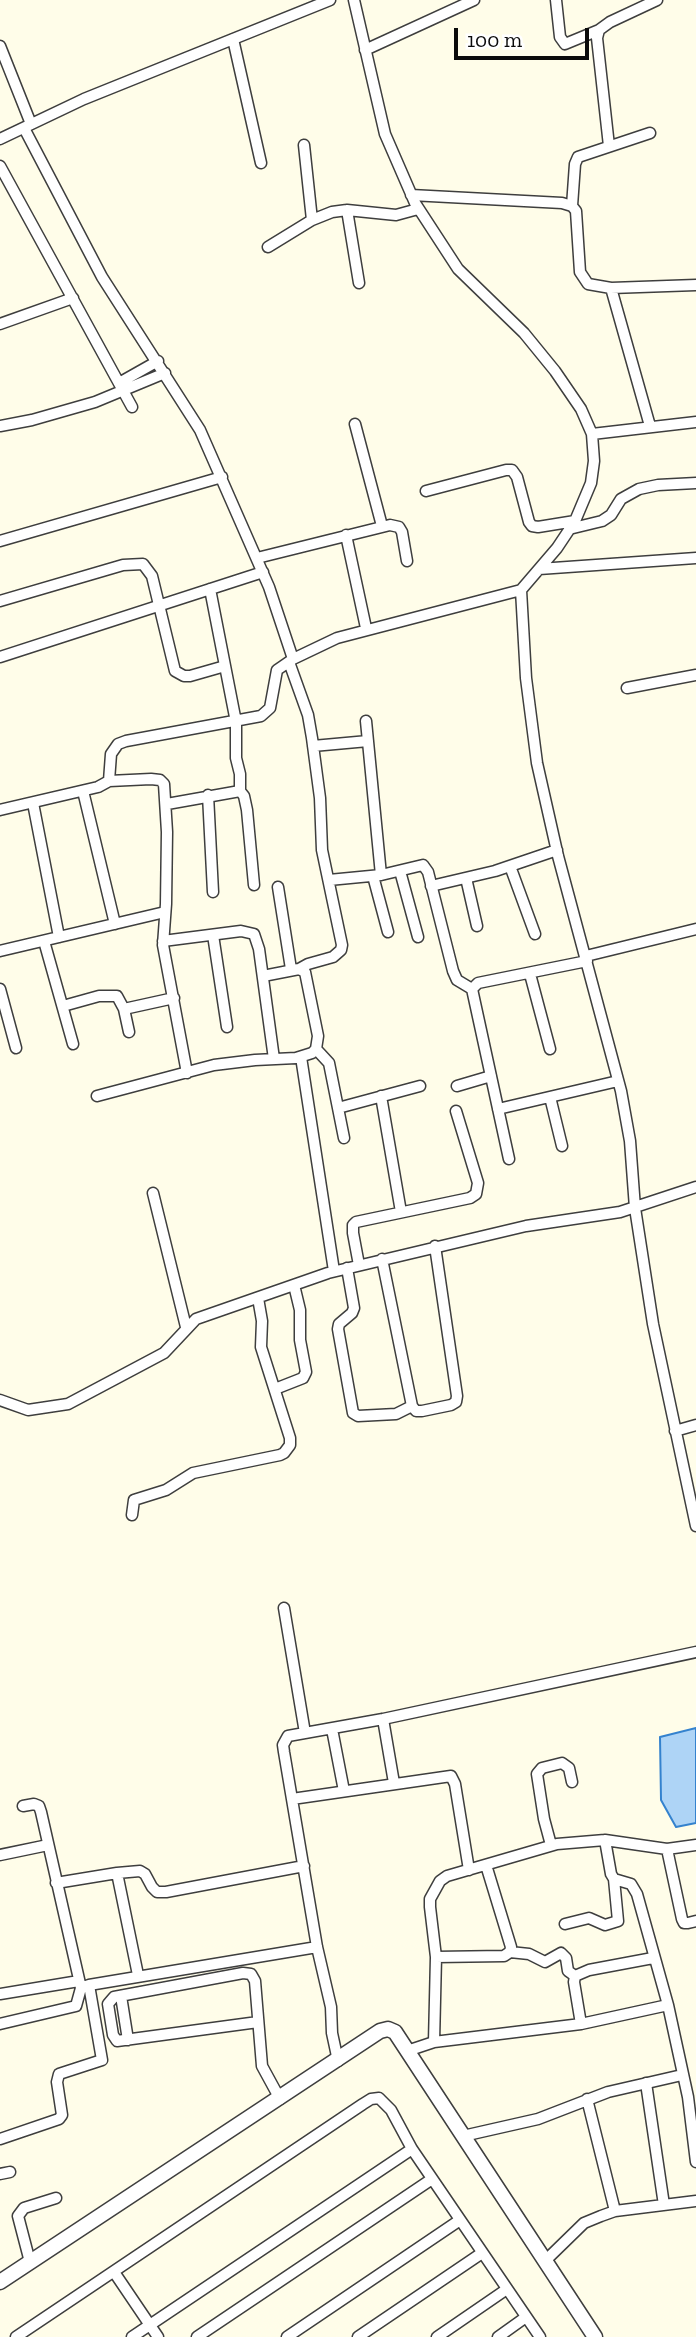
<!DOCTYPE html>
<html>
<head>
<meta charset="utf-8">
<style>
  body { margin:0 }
  #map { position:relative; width:696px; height:2337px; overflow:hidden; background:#fffde9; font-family:"Zilla Slab",serif }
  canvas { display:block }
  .scale { position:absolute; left:454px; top:28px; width:135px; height:32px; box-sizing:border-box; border:4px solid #0b0b0b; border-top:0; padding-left:9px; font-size:21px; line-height:24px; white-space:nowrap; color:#0b0b0b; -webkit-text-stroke:5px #fff; paint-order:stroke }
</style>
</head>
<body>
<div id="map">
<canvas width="696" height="2337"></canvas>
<div class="scale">100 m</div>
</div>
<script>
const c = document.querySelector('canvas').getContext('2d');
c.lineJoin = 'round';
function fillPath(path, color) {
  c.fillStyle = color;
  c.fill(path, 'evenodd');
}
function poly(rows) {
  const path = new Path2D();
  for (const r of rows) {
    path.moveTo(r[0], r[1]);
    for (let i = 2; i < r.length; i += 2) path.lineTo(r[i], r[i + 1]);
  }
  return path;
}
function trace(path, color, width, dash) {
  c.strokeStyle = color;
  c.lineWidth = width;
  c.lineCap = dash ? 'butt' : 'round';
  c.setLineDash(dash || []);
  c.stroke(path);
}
const water = poly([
  [696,1728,696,1823,676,1827,661,1800,660,1737,696,1728]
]);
fillPath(water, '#aed4f6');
trace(water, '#3482ce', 2);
const minor = poly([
  [354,0,385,134,415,203,458,269,524,333,555,371,581,409,592,434,594,461,591,483,575,521,557,548,521,590,526,678,537,763,558,856,621,1091,630,1141,635,1208,653,1324,696,1526],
  [556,0,560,37,565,44,599,30],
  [233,39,261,163],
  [0,46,31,124],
  [365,50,474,0],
  [24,128,102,277,200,430,269,587,293,659],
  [0,139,84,99,330,0],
  [304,145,312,220],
  [609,146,597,38,599,30,610,22,657,0],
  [0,166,132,407],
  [411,195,562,203,572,206,576,211,580,272,588,284,611,288,696,285],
  [572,206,575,164,578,157,650,133],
  [347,210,359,283],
  [268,247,312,220,332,212,347,210,396,215,418,209],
  [611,288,650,426],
  [0,324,73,298],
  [119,383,158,361],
  [355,424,382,526],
  [0,426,32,420,95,402,165,373],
  [592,434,696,422],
  [426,491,506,470,512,470,517,477,529,522,532,526,538,527,575,521],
  [569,529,602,521,611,515,621,499,639,489,658,485,696,483],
  [346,535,366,628],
  [0,541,222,477],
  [257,558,390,525,399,527,402,532,407,561],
  [539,569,696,558],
  [210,589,236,722,236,758,240,774,240,791],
  [0,601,123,565,143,564,152,576,175,671,184,676,190,676,225,666],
  [0,657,263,572],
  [289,662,308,715,312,738,320,798,322,850,342,945,341,950,333,957,308,964,299,969],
  [627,688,696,675],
  [366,721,381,875],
  [313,746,368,741],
  [109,781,151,779,160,780,164,784,167,832,166,904,163,945,187,1073],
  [83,791,115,924],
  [208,795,213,892],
  [33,803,59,937],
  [167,804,240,791,244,796,247,810,254,885],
  [0,810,98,787,109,781,111,754,118,744,126,741,261,716,270,708,277,670,293,659,337,638,521,590],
  [510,866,535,934],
  [400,871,418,937],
  [373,876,388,932],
  [466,878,477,926],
  [329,880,381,875,423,865,428,872,453,971,457,980,472,989],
  [431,886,495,871,557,850],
  [278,887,291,969],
  [213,935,227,1027],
  [44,941,73,1044],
  [163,941,241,931,254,934,259,949,274,1059],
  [0,951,165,912],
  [586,956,696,929],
  [530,974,550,1049],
  [0,989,16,1048],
  [63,1006,99,996,117,996,124,1009,129,1032],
  [124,1009,174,998],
  [316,1049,329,1063,344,1138],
  [301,1057,334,1271],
  [457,1086,491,1076],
  [97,1096,214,1065,255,1060,296,1058,312,1053,316,1049,318,1036,305,972,299,969,263,976],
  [381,1096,401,1212],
  [550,1097,562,1146],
  [338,1108,420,1086],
  [498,1109,618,1081],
  [509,1159,472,989,478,983,587,961],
  [153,1193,186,1327],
  [382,1259,412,1406,416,1411,422,1411,451,1405,456,1402,457,1396,435,1246],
  [359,1265,353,1233,353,1225,356,1222,470,1198,476,1194,478,1183,456,1111],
  [347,1268,354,1308,352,1313,339,1324,338,1329,353,1413,358,1416,396,1414,412,1406],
  [275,1389,303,1378,306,1372,300,1340,300,1310,294,1285],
  [0,1400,28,1410,68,1404,164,1353,196,1319,328,1273,526,1226,620,1212,696,1187],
  [675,1431,696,1425],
  [132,1515,134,1500,166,1490,193,1473,280,1455,284,1453,290,1445,290,1438,261,1347,262,1321,258,1298],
  [284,1608,305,1733],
  [383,1719,394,1783],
  [332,1729,344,1791],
  [292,1799,451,1776,455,1784,469,1870],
  [23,1806,34,1804,39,1806,41,1812,81,1988],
  [605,1840,611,1874,614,1879,631,1884,637,1894,668,2005,688,2097,696,2162],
  [551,1845,544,1819,537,1774,542,1768,562,1763,569,1768,572,1782],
  [667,1849,682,1919,684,1923,688,1923,696,1921],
  [0,1855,48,1845],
  [117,1873,140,1871,145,1874,152,1887,157,1892,166,1892,304,1866],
  [56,1883,117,1873,138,1975],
  [565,1924,589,1918,605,1925,618,1921,614,1879],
  [510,1952,529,1954,545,1962,561,1953,566,1958,568,1971,575,1976],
  [436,1957,504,1956,510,1952,511,1947,486,1865],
  [0,1994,79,1981],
  [121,1996,128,2040],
  [258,2022,117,2041,113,2035,108,2004,114,1997,243,1973,251,1974,255,1981,262,2066,280,2099],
  [0,2024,76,2006,81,1988,89,1985,317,1947],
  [581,2024,574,1982,575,1976,589,1970,653,1958],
  [434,2042,436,1957,430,1907,430,1899,440,1881,447,1876,557,1844,605,1840,667,1849,696,1845],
  [407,2051,434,2042,581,2024,668,2005],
  [338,2061,332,2033,331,2007,317,1947,284,1752,283,1745,288,1736,383,1719,696,1652],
  [646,2083,664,2205],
  [587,2099,615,2211],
  [463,2136,538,2119,608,2092,682,2075],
  [0,2139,59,2119,62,2115,57,2082,59,2074,102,2060,89,1985],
  [0,2174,10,2172],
  [545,2261,584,2223,601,2216,615,2211,696,2201],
  [30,2262,18,2216,24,2208,56,2198],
  [114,2272,158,2337],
  [16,2337,363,2104,371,2099,379,2098,391,2110,412,2149,540,2337],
  [132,2337,412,2149],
  [197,2337,432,2179],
  [287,2337,460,2220],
  [358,2337,482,2253],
  [437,2337,507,2289],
  [498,2337,526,2317]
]);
const tertiary = poly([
  [0,2282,380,2031,388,2029,395,2032,595,2337]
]);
trace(minor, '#3e3e3e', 13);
trace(tertiary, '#3e3e3e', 17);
trace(minor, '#fff', 10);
trace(tertiary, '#fff', 14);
</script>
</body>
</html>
